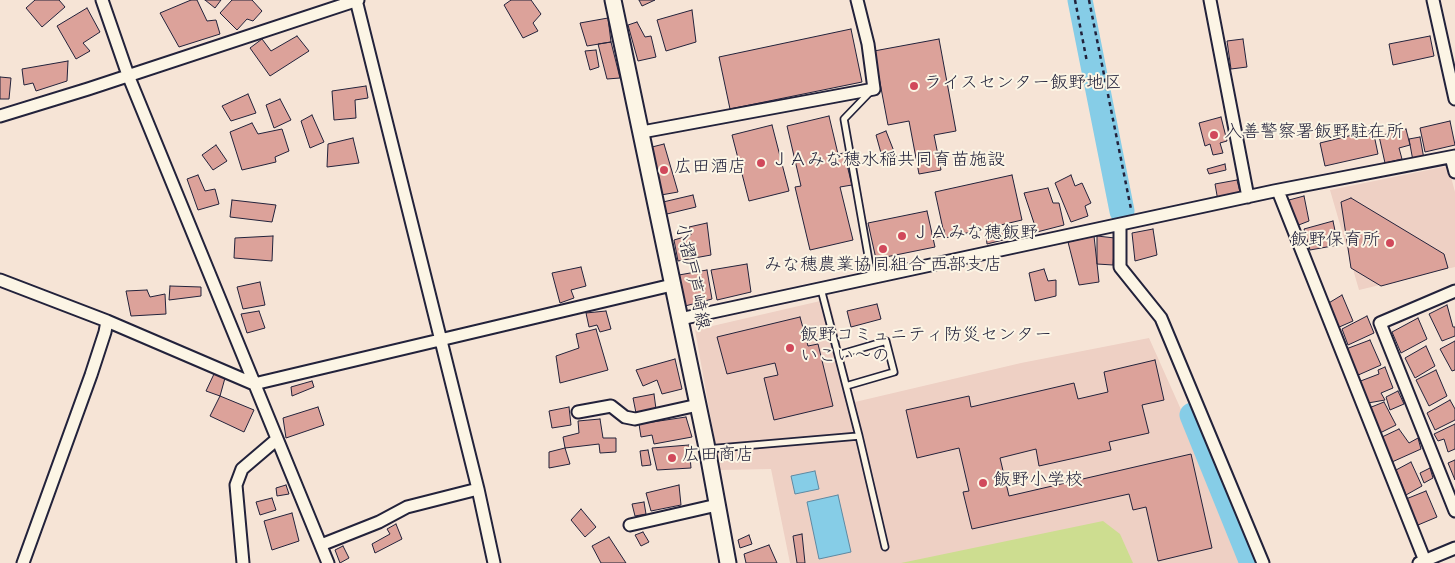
<!DOCTYPE html>
<html>
<head>
<meta charset="utf-8">
<style>
  body { margin:0 }
  canvas { display:block; background:#f6e4d6 }
</style>
</head>
<body>
<canvas width="1455" height="563"></canvas>
<script>
const c = document.querySelector('canvas').getContext('2d');
c.lineJoin = 'round';
function fillPath(path, color) {
  c.fillStyle = color;
  c.fill(path, 'evenodd');
}
function poly(rows) {
  const path = new Path2D();
  for (const r of rows) {
    path.moveTo(r[0], r[1]);
    for (let i = 2; i < r.length; i += 2) path.lineTo(r[i], r[i + 1]);
  }
  return path;
}
function trace(path, color, width, dash) {
  c.strokeStyle = color;
  c.lineWidth = width;
  c.lineCap = dash ? 'butt' : 'round';
  c.setLineDash(dash || []);
  c.stroke(path);
}
function label(font, color, halo, rows, align = 'center') {
  c.font = font + ' Dekko,"Klee One",sans-serif';
  c.lineWidth = 4;
  c.setLineDash([]);
  c.textBaseline = 'middle';
  c.strokeStyle = halo;
  c.fillStyle = color;
  for (const [text, x, y, turn = 0] of rows) {
    c.save();
    c.translate(x, y);
    c.rotate((+turn || 0) * Math.PI / 180);
    c.textAlign = isNaN(turn) ? turn : align;
    if (halo) c.strokeText(text, 0, 0);
    c.fillText(text, 0, 0);
    c.restore();
  }
}
fillPath(poly([
  [1448,166,1455,192,1455,267,1359,290,1330,190],
  [829,299,855,402,1021,363,1149,338,1187,423,1244,563,790,563,771,469,720,470,695,330]
]), '#eed0c4');
fillPath(poly([
  [1103,521,1120,534,1133,563,901,563]
]), '#cddd90');
const water = poly([
  [815,471,819,489,795,494,791,476,815,471],
  [838,495,851,552,819,559,807,502,838,495]
]);
fillPath(water, '#86cde7');
trace(water, '#5e89a2', 1);
trace(poly([
  [1080,0,1122,211],
  [1192,415,1252,563]
]), '#86cde7', 25);
const building = poly([
  [35,0,59,0,65,7,42,27,26,8,35,0],
  [191,0,197,0,207,21,216,20,220,34,179,47,160,13,191,0],
  [205,0,221,0,215,8,205,0],
  [232,0,252,0,262,11,253,21,247,19,237,30,220,13,232,0],
  [511,0,531,0,541,14,533,23,538,31,523,38,504,5,511,0],
  [639,0,655,0,642,6,639,0],
  [87,8,100,32,83,43,90,51,76,59,57,26,87,8],
  [692,10,696,42,666,51,657,20,692,10],
  [608,18,611,42,587,46,580,23,608,18],
  [637,22,645,37,651,36,656,57,638,61,628,25,637,22],
  [851,29,862,82,730,109,719,57,851,29],
  [297,36,309,51,270,76,250,48,262,39,271,51,297,36],
  [1430,36,1434,56,1393,65,1389,44,1430,36],
  [939,39,956,131,934,135,941,170,919,174,909,121,888,125,874,51,939,39],
  [1243,39,1247,67,1231,69,1227,41,1243,39],
  [611,42,620,78,607,79,598,44,611,42],
  [596,50,599,67,590,70,585,51,596,50],
  [68,61,67,81,36,91,33,83,24,85,22,69,68,61],
  [0,77,11,78,9,99,0,99,0,77],
  [366,86,368,98,355,100,356,118,334,120,332,91,366,86],
  [248,94,256,113,231,121,222,106,248,94],
  [280,99,291,120,274,128,266,105,280,99],
  [312,115,324,142,310,148,301,121,312,115],
  [829,116,838,154,844,153,852,185,840,187,853,240,810,250,795,187,801,186,787,126,829,116],
  [1221,117,1227,141,1220,143,1223,153,1213,155,1210,144,1205,146,1199,123,1221,117],
  [1450,121,1455,145,1425,152,1420,128,1450,121],
  [252,123,258,134,282,129,289,151,275,157,276,162,242,170,230,132,252,123],
  [772,125,789,191,749,201,732,135,772,125],
  [1406,129,1410,145,1399,148,1402,159,1385,163,1379,136,1406,129],
  [1373,130,1378,154,1325,166,1320,143,1373,130],
  [886,131,897,159,884,164,876,135,886,131],
  [1420,137,1424,159,1413,161,1409,139,1420,137],
  [353,138,359,163,327,167,328,144,353,138],
  [664,144,678,192,661,195,652,147,664,144],
  [216,145,227,161,213,170,202,155,216,145],
  [1225,164,1226,170,1209,174,1207,169,1225,164],
  [198,175,205,191,215,189,219,204,198,210,187,179,198,175],
  [1012,175,1022,220,945,238,935,192,1012,175],
  [1071,175,1075,186,1082,183,1091,203,1085,206,1088,216,1071,222,1055,183,1071,175],
  [1237,180,1241,196,1218,201,1215,184,1237,180],
  [1048,188,1053,203,1059,203,1064,225,1037,232,1024,193,1048,188],
  [693,195,696,207,667,214,663,202,693,195],
  [1304,196,1309,221,1296,226,1289,200,1304,196],
  [1351,198,1444,254,1448,268,1381,286,1351,268,1341,202,1351,198],
  [232,200,276,205,272,222,230,217,232,200],
  [927,211,935,247,876,259,868,223,927,211],
  [1333,221,1338,245,1310,250,1304,229,1333,221],
  [707,223,711,255,678,261,674,240,691,235,689,227,707,223],
  [1153,229,1157,255,1135,261,1132,233,1153,229],
  [944,230,945,235,933,238,932,233,944,230],
  [1007,231,1007,239,987,244,986,235,1007,231],
  [273,236,272,261,234,258,235,238,273,236],
  [1094,236,1099,282,1079,285,1068,242,1094,236],
  [1097,236,1115,238,1113,265,1097,264,1097,236],
  [747,264,751,292,717,300,711,270,747,264],
  [581,267,586,286,571,290,574,298,560,303,552,273,581,267],
  [1044,269,1048,281,1056,280,1056,296,1035,301,1029,273,1044,269],
  [707,270,712,299,685,306,679,275,707,270],
  [260,282,265,305,243,309,237,287,260,282],
  [170,286,201,287,201,296,169,300,170,286],
  [147,290,150,297,165,294,166,314,131,316,126,291,147,290],
  [1342,295,1353,321,1337,328,1327,304,1342,295],
  [877,304,881,319,851,327,847,311,877,304],
  [1447,305,1453,327,1455,327,1455,336,1442,341,1429,314,1447,305],
  [259,311,265,328,247,333,241,314,259,311],
  [606,311,611,329,600,332,597,325,589,327,586,313,606,311],
  [1367,316,1374,333,1348,345,1342,329,1367,316],
  [800,317,808,346,818,344,833,406,774,420,764,378,778,375,775,363,727,374,717,337,800,317],
  [1418,318,1427,339,1401,353,1392,332,1418,318],
  [596,329,608,370,560,383,556,356,579,348,576,334,596,329],
  [1370,340,1381,365,1356,376,1346,349,1370,340],
  [1455,341,1455,370,1452,371,1440,349,1455,341],
  [1426,346,1435,366,1415,378,1405,358,1426,346],
  [675,359,682,389,662,394,657,380,643,386,636,370,675,359],
  [1155,360,1164,400,1142,405,1149,433,1109,442,1111,450,1039,466,1036,449,1000,458,1009,496,1191,454,1212,548,1158,561,1146,507,1133,510,1129,494,972,529,963,492,969,491,959,448,917,458,906,410,969,396,971,407,1074,383,1078,399,1108,392,1104,372,1155,360],
  [1385,367,1393,388,1381,393,1385,400,1368,403,1358,382,1379,374,1378,370,1385,367],
  [1436,370,1447,396,1429,406,1416,380,1436,370],
  [214,374,225,378,220,396,206,391,214,374],
  [312,381,314,387,292,396,291,387,312,381],
  [1398,391,1404,404,1390,410,1386,397,1398,391],
  [654,394,656,409,636,413,633,398,654,394],
  [220,396,254,410,244,432,210,416,220,396],
  [1450,400,1455,409,1455,420,1435,430,1427,413,1450,400],
  [1384,402,1396,425,1380,433,1369,408,1384,402],
  [318,407,324,425,286,438,283,418,318,407],
  [569,407,571,425,552,428,549,411,569,407],
  [686,417,692,437,654,444,652,435,641,437,639,424,686,417],
  [600,419,603,438,616,438,616,452,600,453,599,444,565,448,563,437,579,433,578,421,600,419],
  [1455,424,1455,449,1448,452,1444,439,1438,441,1434,434,1455,424],
  [1399,429,1409,443,1418,438,1421,449,1392,462,1382,437,1399,429],
  [689,445,691,468,657,470,652,448,689,445],
  [565,448,570,464,549,468,549,452,565,448],
  [648,450,651,465,642,466,640,451,648,450],
  [1455,460,1455,480,1448,463,1455,460],
  [1411,462,1422,486,1406,495,1396,470,1411,462],
  [1430,468,1433,478,1424,483,1420,473,1430,468],
  [286,485,289,494,277,496,276,488,286,485],
  [679,485,681,505,651,511,646,493,679,485],
  [1426,491,1437,517,1418,525,1406,499,1426,491],
  [272,498,276,510,260,515,256,502,272,498],
  [644,502,646,514,635,516,632,504,644,502],
  [581,509,596,527,585,537,571,520,581,509],
  [292,513,299,541,272,550,264,521,292,513],
  [396,524,402,539,375,553,372,544,390,534,387,529,396,524],
  [643,532,649,542,641,546,635,535,643,532],
  [802,534,805,563,797,563,793,536,802,534],
  [749,535,752,544,740,548,738,540,749,535],
  [609,537,626,563,601,563,592,546,609,537],
  [769,545,777,563,746,563,744,554,769,545],
  [343,546,349,558,340,563,335,550,343,546]
]);
fillPath(building, '#dca29a');
trace(building, '#22223b', 1);
const lane = poly([
  [870,92,844,119,872,278],
  [821,289,859,436],
  [838,355,886,341,894,372,846,386],
  [707,449,859,436,885,547]
]);
const street = poly([
  [102,0,128,75,328,563],
  [356,0,478,489,494,563],
  [1210,0,1248,197],
  [1433,0,1455,99],
  [0,116,88,89,358,0],
  [642,132,874,89,868,44,857,0],
  [1451,157,1455,172],
  [1278,191,1425,561],
  [1120,225,1120,267,1161,318,1263,563],
  [0,280,107,321,254,384,672,285],
  [1455,291,1380,323,1455,511],
  [680,319,1274,191,1455,156],
  [578,412,611,406,625,417,635,419,698,405],
  [630,525,717,505],
  [321,545,379,522,407,507,478,489],
  [23,563,91,375,105,332,107,321],
  [243,563,236,485,242,469,276,440],
  [1419,563,1455,548]
]);
const secondary = poly([
  [613,0,706,443,728,563]
]);
trace(lane, '#22223b', 9);
trace(street, '#22223b', 15);
trace(secondary, '#22223b', 19);
trace(poly([
  [1075,0,1087,62],
  [1089,0,1131,209]
]), '#22223b', 2.5, [4, 4]);
trace(lane, '#fcf5e5', 5.5);
trace(street, '#fcf5e5', 11);
trace(secondary, '#fcf5e5', 15);
for (const [x, y, r, color] of [
  [914,86,5,"#d1495b"],
  [1214,135,5,"#d1495b"],
  [761,163,5,"#d1495b"],
  [664,170,5,"#d1495b"],
  [902,236,5,"#d1495b"],
  [1390,243,5,"#d1495b"],
  [883,249,5,"#d1495b"],
  [790,348,5,"#d1495b"],
  [672,458,5,"#d1495b"],
  [983,483,5,"#d1495b"]
]) {
  const dot = new Path2D();
  dot.arc(x, y, r, 0, 2 * Math.PI);
  c.fillStyle = color;
  c.fill(dot);
  trace(dot, '#fcf5e5', 2);
}
label('18px', '#22223b', '#fcf5e5', [
  ["ライスセンター飯野地区",924,86],
  ["入善警察署飯野駐在所",1224,135],
  ["ＪＡみな穂水稲共同育苗施設",771,163],
  ["広田酒店",674,170],
  ["ＪＡみな穂飯野",912,236],
  ["飯野保育所",1380,243,"right"],
  ["みな穂農業協同組合 西部支店",883,268,"center"],
  ["飯野コミュニティ防災センター",800,338],
  ["いこい～の",800,359],
  ["広田商店",682,458],
  ["飯野小学校",993,483]
], 'left');
label('18px', '#22223b', '#fcf5e5', [
  ["小摺戸芦崎線",690,277,78]
]);
</script>
</body>
</html>
